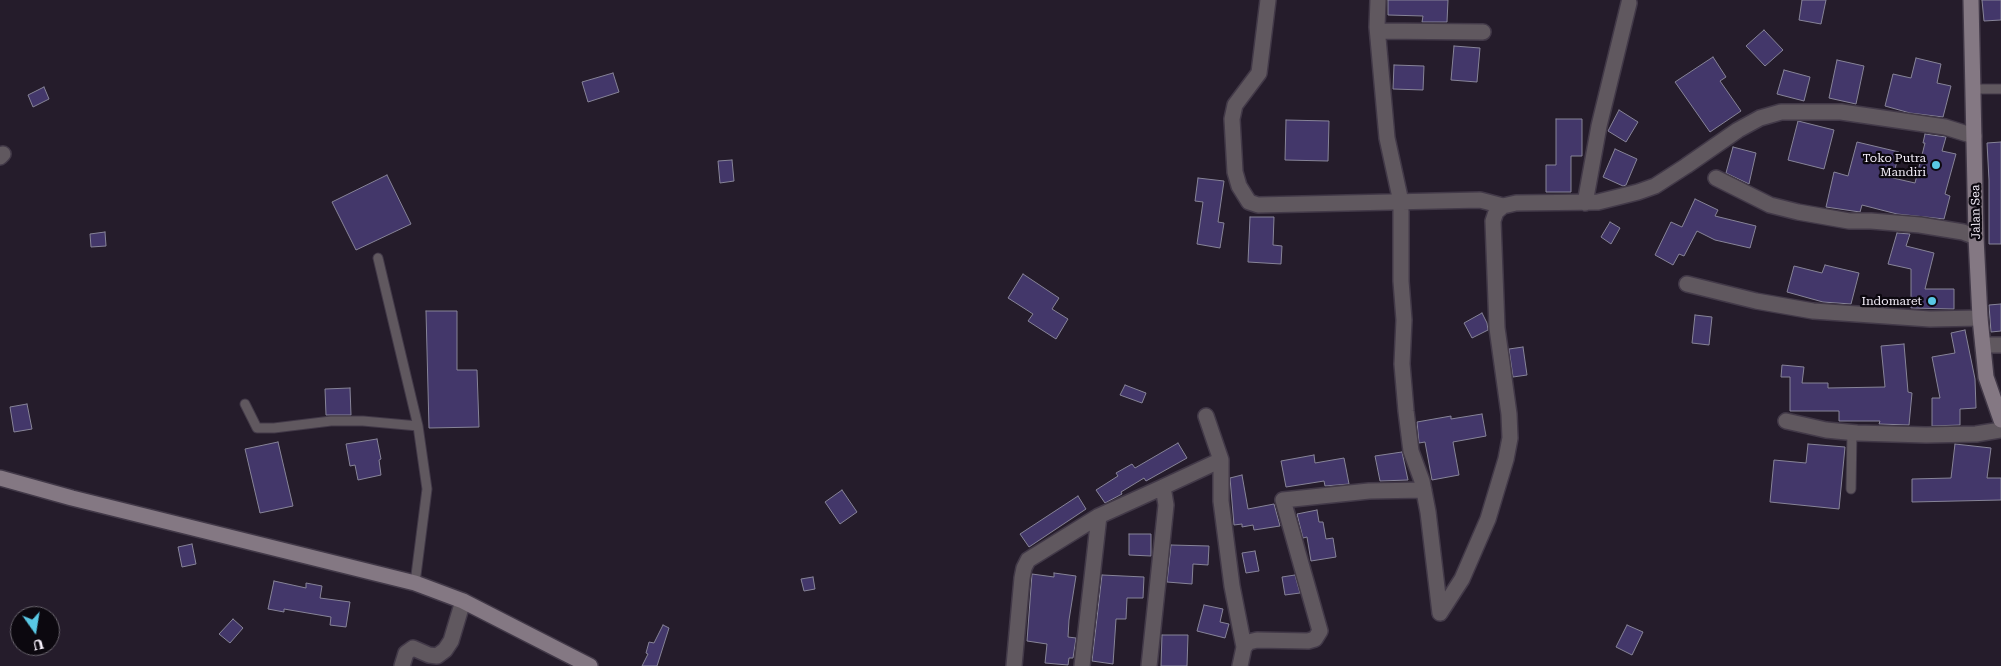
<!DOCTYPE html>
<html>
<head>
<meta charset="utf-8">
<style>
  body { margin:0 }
  #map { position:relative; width:2001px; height:666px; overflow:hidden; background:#251c2b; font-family:"Roboto Serif",serif }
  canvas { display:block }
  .north { position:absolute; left:10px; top:606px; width:50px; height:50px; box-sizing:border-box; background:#0c080f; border:1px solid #69646d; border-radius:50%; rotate:167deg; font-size:14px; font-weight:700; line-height:20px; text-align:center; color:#f4eef9 }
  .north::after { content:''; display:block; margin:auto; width:18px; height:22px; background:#59c8e4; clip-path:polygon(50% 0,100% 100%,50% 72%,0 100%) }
</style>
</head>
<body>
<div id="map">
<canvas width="2001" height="666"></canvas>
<div class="north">U</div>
</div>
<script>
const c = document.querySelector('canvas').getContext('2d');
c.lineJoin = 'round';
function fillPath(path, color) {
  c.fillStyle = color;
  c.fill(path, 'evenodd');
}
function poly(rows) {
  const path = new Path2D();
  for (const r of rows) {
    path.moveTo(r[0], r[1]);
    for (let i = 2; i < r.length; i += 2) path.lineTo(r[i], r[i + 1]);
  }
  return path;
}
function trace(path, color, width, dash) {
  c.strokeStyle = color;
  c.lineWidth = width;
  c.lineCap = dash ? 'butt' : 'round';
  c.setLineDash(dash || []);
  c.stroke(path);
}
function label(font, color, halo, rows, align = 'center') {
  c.font = font + ' "Roboto Serif",serif';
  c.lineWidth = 4.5;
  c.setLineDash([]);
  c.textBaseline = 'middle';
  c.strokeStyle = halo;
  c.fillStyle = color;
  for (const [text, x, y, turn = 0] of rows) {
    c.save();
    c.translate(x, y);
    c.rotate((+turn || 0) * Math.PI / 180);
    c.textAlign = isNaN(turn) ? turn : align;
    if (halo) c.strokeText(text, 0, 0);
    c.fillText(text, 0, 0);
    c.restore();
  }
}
const building = poly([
  [1388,0,1448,0,1447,22,1422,22,1423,16,1388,15,1388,0],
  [1802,0,1826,0,1821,24,1799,20,1802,0],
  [1982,0,2001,0,2001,20,1984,21,1982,0],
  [1764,30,1783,50,1765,66,1746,46,1764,30],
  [1454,46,1480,48,1477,82,1451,80,1454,46],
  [1713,57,1726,77,1720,81,1741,111,1710,132,1675,82,1713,57],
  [1916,58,1941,64,1937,83,1951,86,1943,117,1910,113,1885,106,1893,74,1911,78,1916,58],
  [1837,60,1864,66,1856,104,1829,98,1837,60],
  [1394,65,1424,66,1423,90,1393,89,1394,65],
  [1784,70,1810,77,1804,101,1777,94,1784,70],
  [613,73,619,92,588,102,582,82,613,73],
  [44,87,49,99,33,107,28,95,44,87],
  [1619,110,1638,122,1626,142,1608,131,1619,110],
  [1556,119,1582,119,1582,156,1571,156,1571,192,1546,192,1546,165,1556,165,1556,119],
  [1286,120,1329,121,1328,161,1285,160,1286,120],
  [1798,121,1834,130,1824,169,1788,160,1798,121],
  [1925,134,1946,137,1942,151,1956,154,1945,194,1950,196,1944,219,1897,214,1862,205,1860,212,1826,207,1834,172,1848,176,1857,142,1899,152,1893,178,1915,183,1925,143,1923,143,1925,134],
  [2001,142,2001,244,1989,244,1989,180,1987,143,2001,142],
  [1733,147,1756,153,1749,184,1726,173,1733,147],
  [1615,149,1637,159,1626,185,1623,186,1603,177,1615,149],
  [732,160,734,181,720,183,718,161,732,160],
  [387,175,411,224,356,250,332,202,387,175],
  [1198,178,1224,181,1218,222,1224,223,1220,248,1197,244,1203,202,1195,201,1198,178],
  [1695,199,1718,210,1715,216,1756,226,1750,248,1715,240,1697,231,1684,256,1679,254,1673,265,1655,255,1671,222,1682,227,1695,199],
  [1250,217,1274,217,1273,245,1282,246,1281,264,1248,262,1250,217],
  [1610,222,1620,228,1611,244,1601,237,1610,222],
  [105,232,106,246,91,247,90,234,105,232],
  [1897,233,1910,234,1906,246,1934,253,1925,289,1954,289,1954,309,1911,308,1911,269,1888,264,1897,233],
  [1825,265,1859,273,1851,304,1823,302,1787,292,1794,266,1822,273,1825,265],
  [1023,274,1059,298,1052,309,1068,319,1056,339,1028,321,1033,314,1008,298,1023,274],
  [2001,304,2001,331,1991,332,1989,305,2001,304],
  [426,311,457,311,457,370,477,370,479,427,429,428,426,311],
  [1482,313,1487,323,1488,330,1472,338,1464,323,1482,313],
  [1695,315,1712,317,1709,345,1692,343,1695,315],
  [1965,330,1975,379,1976,408,1960,409,1960,425,1932,426,1932,398,1940,398,1932,357,1955,353,1951,333,1965,330],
  [1904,344,1908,392,1912,393,1909,425,1879,424,1880,421,1839,421,1839,411,1790,411,1790,377,1781,377,1782,365,1804,367,1802,383,1828,383,1828,388,1885,387,1881,346,1904,344],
  [1523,347,1527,375,1513,377,1509,349,1523,347],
  [1125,385,1146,393,1142,403,1120,395,1125,385],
  [350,388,351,415,326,415,325,389,350,388],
  [27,404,32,429,14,432,10,407,27,404],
  [1482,414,1486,436,1453,442,1459,475,1432,480,1425,442,1419,443,1417,422,1451,416,1451,419,1482,414],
  [377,439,381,459,379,460,381,475,358,480,355,465,350,466,346,444,377,439],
  [278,442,293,506,260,513,245,449,278,442],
  [1178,443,1187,458,1146,481,1144,478,1121,492,1122,494,1105,503,1096,490,1118,476,1116,473,1132,464,1135,468,1178,443],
  [1808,444,1845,447,1839,509,1770,502,1774,460,1806,463,1808,444],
  [1955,444,1991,448,1987,478,2001,478,2001,500,1912,502,1912,479,1951,478,1955,444],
  [1402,452,1408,480,1380,481,1375,456,1402,452],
  [1314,455,1315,463,1344,458,1349,484,1325,486,1324,481,1286,487,1281,461,1314,455],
  [1242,475,1248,509,1274,504,1280,526,1254,530,1253,525,1242,527,1242,524,1234,525,1230,478,1242,475],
  [842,490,857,512,840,524,825,502,842,490],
  [1078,496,1086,509,1029,547,1020,534,1078,496],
  [1317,510,1319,522,1323,522,1326,539,1333,538,1336,557,1311,561,1307,537,1303,538,1297,514,1317,510],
  [1129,534,1151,534,1151,556,1129,555,1129,534],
  [192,544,196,564,182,567,178,547,192,544],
  [1171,545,1209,546,1208,565,1193,564,1192,584,1167,582,1171,545],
  [1255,551,1259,571,1246,573,1242,553,1255,551],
  [1054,573,1076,576,1069,620,1068,637,1076,638,1073,658,1069,658,1068,665,1045,663,1047,644,1027,641,1032,574,1054,577,1054,573],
  [1102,575,1144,577,1143,598,1127,598,1126,619,1116,619,1113,664,1092,661,1102,575],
  [1295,575,1300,593,1285,595,1282,577,1295,575],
  [813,577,815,589,804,591,801,579,813,577],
  [274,581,306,588,306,583,322,586,320,598,350,602,346,627,330,625,331,617,284,609,284,612,268,609,274,581],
  [1204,605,1223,609,1220,622,1229,624,1225,638,1197,631,1204,605],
  [233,619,243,628,230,643,219,634,233,619],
  [663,625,669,628,657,666,642,666,648,654,646,653,649,642,654,643,663,625],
  [1627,625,1643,632,1632,655,1616,647,1627,625],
  [1162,635,1188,635,1187,666,1161,666,1162,635]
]);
fillPath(building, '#43376a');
trace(building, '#878498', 1);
const lane = poly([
  [1973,89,2001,89],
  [378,258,418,426,427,489,415,583],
  [245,404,257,428,274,428,331,421,363,421,418,426],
  [1851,489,1852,432]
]);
const street = poly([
  [1268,0,1259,73,1235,105,1232,119,1235,172,1239,186,1249,202,1258,205,1480,200,1503,206],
  [1378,0,1377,27,1387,138,1401,202,1401,281,1404,320,1402,364,1406,411,1411,451,1422,481,1428,512,1440,613],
  [1378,31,1483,32],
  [0,157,3,154],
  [1716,178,1770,205,1798,212,1849,221,1871,221,1920,225,1963,232,1976,237],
  [1585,203,1599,126,1629,3],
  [1687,284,1756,301,1813,311,1930,319,1980,318],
  [1983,345,2001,345],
  [1206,416,1221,460,1221,501,1232,586,1244,647],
  [1786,421,1826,430,1857,433,1926,435,1976,434,2001,430],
  [1163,487,1221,460],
  [1440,613,1462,579,1488,519,1506,459,1510,438,1509,414,1497,328,1493,221,1496,212,1503,206,1516,203,1598,202,1638,192,1655,186,1686,166,1738,130,1760,118,1781,112,1841,112,1945,127,1974,136],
  [402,666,406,653,413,648,429,655,437,656,445,650,451,641,463,601],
  [1014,666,1022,578,1024,568,1028,560,1099,516,1163,487,1166,505,1149,666],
  [1082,666,1099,516],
  [1240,666,1244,647,1249,642,1257,640,1308,641,1315,639,1320,631,1283,500,1369,491,1424,490]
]);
const secondary = poly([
  [1971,0,1976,237,1980,318,1986,377,2001,420],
  [0,478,72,498,415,583,463,601,590,666]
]);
trace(lane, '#423948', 11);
trace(street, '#423948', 18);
trace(secondary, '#423948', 18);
trace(lane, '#60585f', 9);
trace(street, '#60585f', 15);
trace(secondary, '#847883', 15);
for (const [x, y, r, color] of [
  [1936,165,5,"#59c8e4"],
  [1932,301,5,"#59c8e4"]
]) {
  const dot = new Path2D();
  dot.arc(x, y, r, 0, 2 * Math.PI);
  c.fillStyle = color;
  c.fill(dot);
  trace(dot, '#0c080f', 2);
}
label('12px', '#f4eef9', '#0c080f', [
  ["Toko Putra",1926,158],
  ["Mandiri",1926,172],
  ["Indomaret",1922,301]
], 'right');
label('12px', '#f4eef9', '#0c080f', [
  ["Jalan Sea",1976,212,-91]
]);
</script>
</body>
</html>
